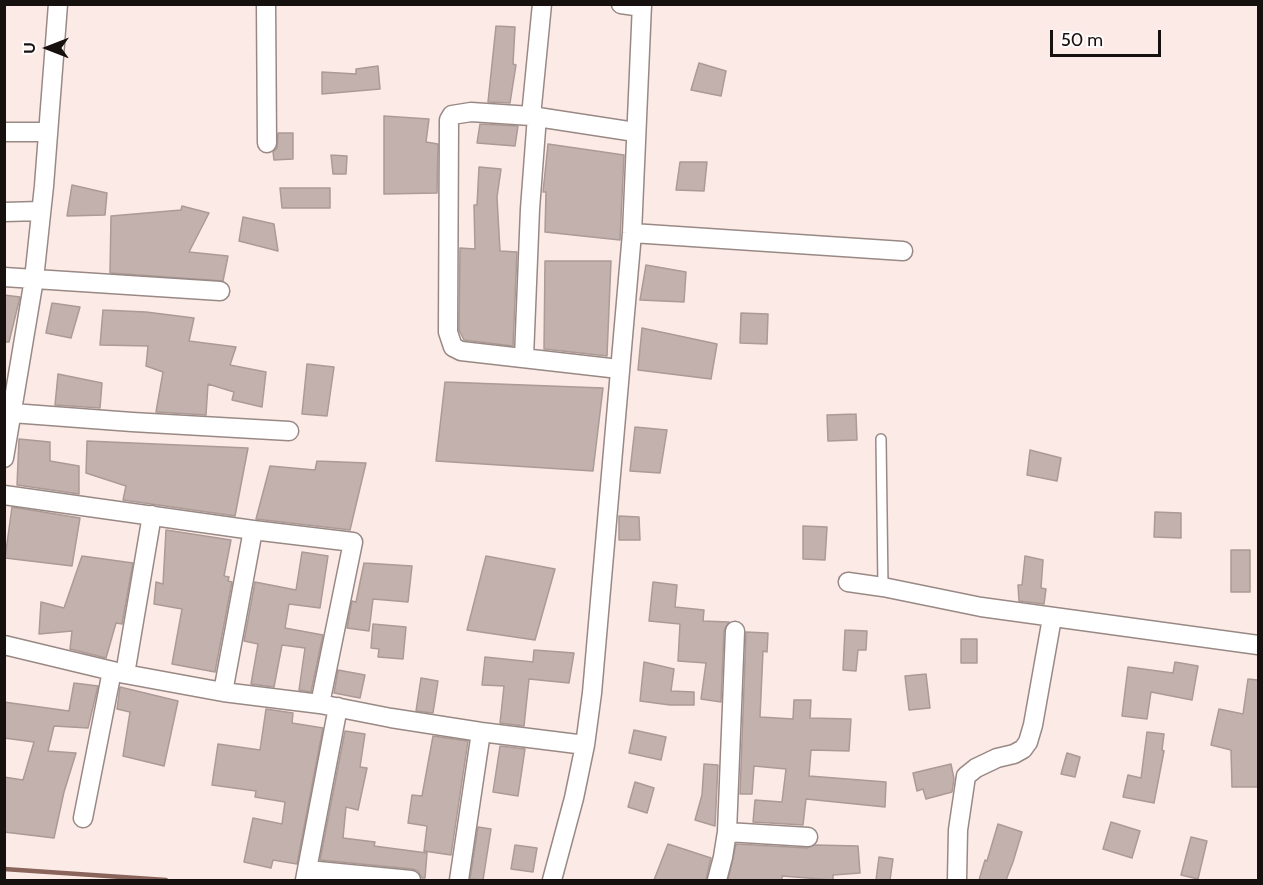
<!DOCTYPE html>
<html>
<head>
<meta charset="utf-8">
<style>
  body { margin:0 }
  #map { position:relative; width:1263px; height:885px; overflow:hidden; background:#fceae6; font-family:Cabin,sans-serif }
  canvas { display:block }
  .frame { position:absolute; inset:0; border:6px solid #16100f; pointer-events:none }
  .north { position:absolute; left:18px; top:18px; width:60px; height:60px; -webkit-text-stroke:4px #fffbfa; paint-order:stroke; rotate:270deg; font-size:16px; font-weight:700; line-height:24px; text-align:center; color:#16100f }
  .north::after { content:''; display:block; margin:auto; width:21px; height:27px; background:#16100f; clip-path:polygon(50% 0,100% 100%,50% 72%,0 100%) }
  .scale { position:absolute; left:1050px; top:30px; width:111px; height:27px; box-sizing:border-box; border:3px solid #16100f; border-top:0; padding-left:8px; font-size:18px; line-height:21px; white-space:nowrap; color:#16100f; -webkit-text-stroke:4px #fffbfa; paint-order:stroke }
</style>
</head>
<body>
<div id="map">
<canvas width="1263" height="885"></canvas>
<div class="frame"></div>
<div class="north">U</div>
<div class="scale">50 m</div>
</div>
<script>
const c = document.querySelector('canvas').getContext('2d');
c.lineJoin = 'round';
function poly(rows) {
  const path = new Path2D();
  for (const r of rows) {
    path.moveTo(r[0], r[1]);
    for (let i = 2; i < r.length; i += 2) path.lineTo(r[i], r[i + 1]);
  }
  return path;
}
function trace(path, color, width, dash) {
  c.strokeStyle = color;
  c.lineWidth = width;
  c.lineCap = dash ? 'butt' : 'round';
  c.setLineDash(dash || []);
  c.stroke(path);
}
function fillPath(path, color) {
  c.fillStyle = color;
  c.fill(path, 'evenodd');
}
trace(poly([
  [4,869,166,880]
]), '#8a635b', 4.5);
const building = poly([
  [496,26,515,27,513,64,516,65,510,103,488,102,496,26],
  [699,63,726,71,721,96,691,90,699,63],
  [378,66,380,89,322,94,322,72,356,74,356,69,378,66],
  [384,116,429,119,426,142,438,144,437,193,384,194,384,116],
  [480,124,518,126,515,146,477,143,480,124],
  [278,133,293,133,293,159,274,160,273,152,277,148,278,133],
  [548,144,624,155,620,240,545,232,546,192,543,192,548,144],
  [331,155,347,156,346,174,333,174,331,155],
  [680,162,707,162,704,191,676,190,680,162],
  [479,167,501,169,497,197,500,251,517,252,513,346,464,340,459,330,460,248,475,249,474,205,477,205,479,167],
  [72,185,107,193,105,215,67,216,72,185],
  [280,188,330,188,330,208,282,208,280,188],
  [182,206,209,213,189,252,228,256,223,281,110,273,111,216,181,210,182,206],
  [243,217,274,224,278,251,239,241,243,217],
  [545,261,611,261,607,356,544,349,545,261],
  [646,265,686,272,684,302,640,300,646,265],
  [4,295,20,297,9,342,4,342,4,295],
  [52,303,80,307,71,338,46,333,52,303],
  [103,310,146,312,194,318,189,341,236,347,230,365,266,372,262,407,232,400,234,392,208,384,206,415,156,412,163,372,146,366,148,346,100,345,103,310],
  [741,313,768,314,767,344,740,343,741,313],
  [642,328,717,344,711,379,638,370,642,328],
  [307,364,334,367,327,416,302,414,307,364],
  [58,374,102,383,100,408,55,405,58,374],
  [445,382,603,388,593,471,436,461,445,382],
  [856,414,857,440,828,441,827,415,856,414],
  [635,427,667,430,660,473,630,471,635,427],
  [19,439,50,442,50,461,79,466,79,494,17,485,19,439],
  [87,441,248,448,235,516,123,500,126,486,86,473,87,441],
  [1030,450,1061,458,1057,481,1027,475,1030,450],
  [317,461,366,463,350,530,256,519,270,466,315,470,317,461],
  [12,507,80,518,72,566,5,558,12,507],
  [1155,512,1181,513,1181,538,1154,537,1155,512],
  [619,516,639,517,640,540,619,540,619,516],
  [803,526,827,527,825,560,803,559,803,526],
  [166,530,231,540,224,576,229,577,228,581,232,582,215,672,172,664,182,609,154,604,156,582,163,584,166,530],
  [1231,550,1250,550,1250,592,1231,592,1231,550],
  [302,552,328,556,320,608,289,604,285,628,323,635,311,692,299,690,305,648,282,645,274,687,251,684,258,644,244,641,255,582,296,590,302,552],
  [82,556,133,563,122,624,116,623,106,658,70,649,72,631,39,634,41,602,64,608,82,556],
  [486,556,555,569,535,640,467,630,486,556],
  [1025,556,1043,560,1041,588,1046,589,1044,604,1019,601,1018,585,1022,585,1025,556],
  [364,563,412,566,408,602,373,599,369,631,347,628,352,601,356,602,364,563],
  [653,582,677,585,675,607,704,610,703,621,729,622,724,631,721,702,701,699,706,663,678,661,680,624,649,621,653,582],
  [373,624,406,627,403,659,378,657,379,649,371,648,373,624],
  [845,630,867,631,866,650,858,650,856,671,843,670,845,630],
  [746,632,768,633,767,652,763,651,760,717,793,719,794,700,811,700,810,718,851,719,849,751,811,750,809,776,886,782,885,807,806,799,803,825,753,822,755,800,782,802,786,769,754,766,752,794,740,794,746,632],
  [961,639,977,639,977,663,961,663,961,639],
  [534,650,574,653,569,683,529,679,524,726,500,723,504,686,482,685,485,657,533,662,534,650],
  [644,662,674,669,671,691,694,692,694,705,670,705,640,701,644,662],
  [1175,662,1198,666,1192,700,1151,692,1147,719,1122,716,1128,667,1173,673,1175,662],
  [338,670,365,675,360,698,334,693,338,670],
  [926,674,930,708,909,710,905,676,926,674],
  [421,678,438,681,433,713,416,711,421,678],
  [1248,679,1258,680,1258,787,1232,787,1231,750,1211,745,1219,709,1243,714,1248,679],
  [74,683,98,686,88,728,54,726,48,751,76,753,64,792,54,838,4,832,4,777,23,780,34,742,4,738,4,702,69,711,74,683],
  [120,687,178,701,164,766,123,756,130,712,117,709,120,687],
  [266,709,293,713,292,723,323,728,297,864,273,860,271,868,244,862,253,818,282,824,285,802,255,797,256,791,212,785,218,744,260,750,266,709],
  [634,730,666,737,661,760,629,753,634,730],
  [345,731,365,734,360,767,367,768,358,810,346,807,343,838,375,842,374,846,427,853,425,878,422,878,418,871,412,869,320,860,345,731],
  [1147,732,1164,734,1162,750,1164,751,1154,803,1123,797,1128,775,1141,778,1147,732],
  [433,736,468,741,451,855,424,851,427,826,408,823,412,795,422,796,433,736],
  [500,746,525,749,518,796,493,792,500,746],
  [1067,753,1080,757,1075,777,1061,774,1067,753],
  [704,764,718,765,715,826,695,820,702,795,704,764],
  [951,764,954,779,952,792,926,799,923,789,917,791,913,773,951,764],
  [635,782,654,788,647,813,628,807,635,782],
  [1111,822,1140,831,1132,858,1103,849,1111,822],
  [998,824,1022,832,1013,862,1006,880,979,880,985,860,987,861,998,824],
  [478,827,491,829,483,880,470,879,478,827],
  [1191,837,1207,841,1198,879,1181,875,1191,837],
  [668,844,711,858,706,880,654,880,668,844],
  [736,844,807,848,815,845,858,846,860,873,833,875,833,880,782,876,782,880,728,880,736,844],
  [515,845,537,848,533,872,511,869,515,845],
  [879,857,893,859,890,880,876,880,879,857]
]);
fillPath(building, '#c2b1ad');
trace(building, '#ab9a96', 1.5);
const lane = poly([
  [881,439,883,587]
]);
const street = poly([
  [266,4,267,143],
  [621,4,642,7],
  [531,116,542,4],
  [4,132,47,132],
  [4,212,41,211],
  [632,233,903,251],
  [4,277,220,291],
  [524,357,530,209,537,116],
  [619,369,461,351,453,347,448,332,449,120,452,115,471,112,531,116,635,132],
  [12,413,132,422,289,431],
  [4,458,34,279,44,186,58,4],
  [4,495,253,530,353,542,320,704],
  [848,582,883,587,981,607,1258,645],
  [4,645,125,674,223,692,320,704,391,718,481,732,585,745],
  [125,674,152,515],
  [223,692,253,530],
  [83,818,112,671],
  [727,832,808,837],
  [308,870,411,880],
  [305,880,338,707],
  [459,880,481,732],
  [552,880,574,798,585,745,592,693,632,233,642,4],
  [717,880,723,857,727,832,735,631],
  [957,880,958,830,966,776,976,768,997,758,1014,754,1023,749,1028,742,1033,725,1052,618]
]);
trace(lane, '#998985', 12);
trace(street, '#998985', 21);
trace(lane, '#fff', 9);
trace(street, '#fff', 18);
</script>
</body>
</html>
